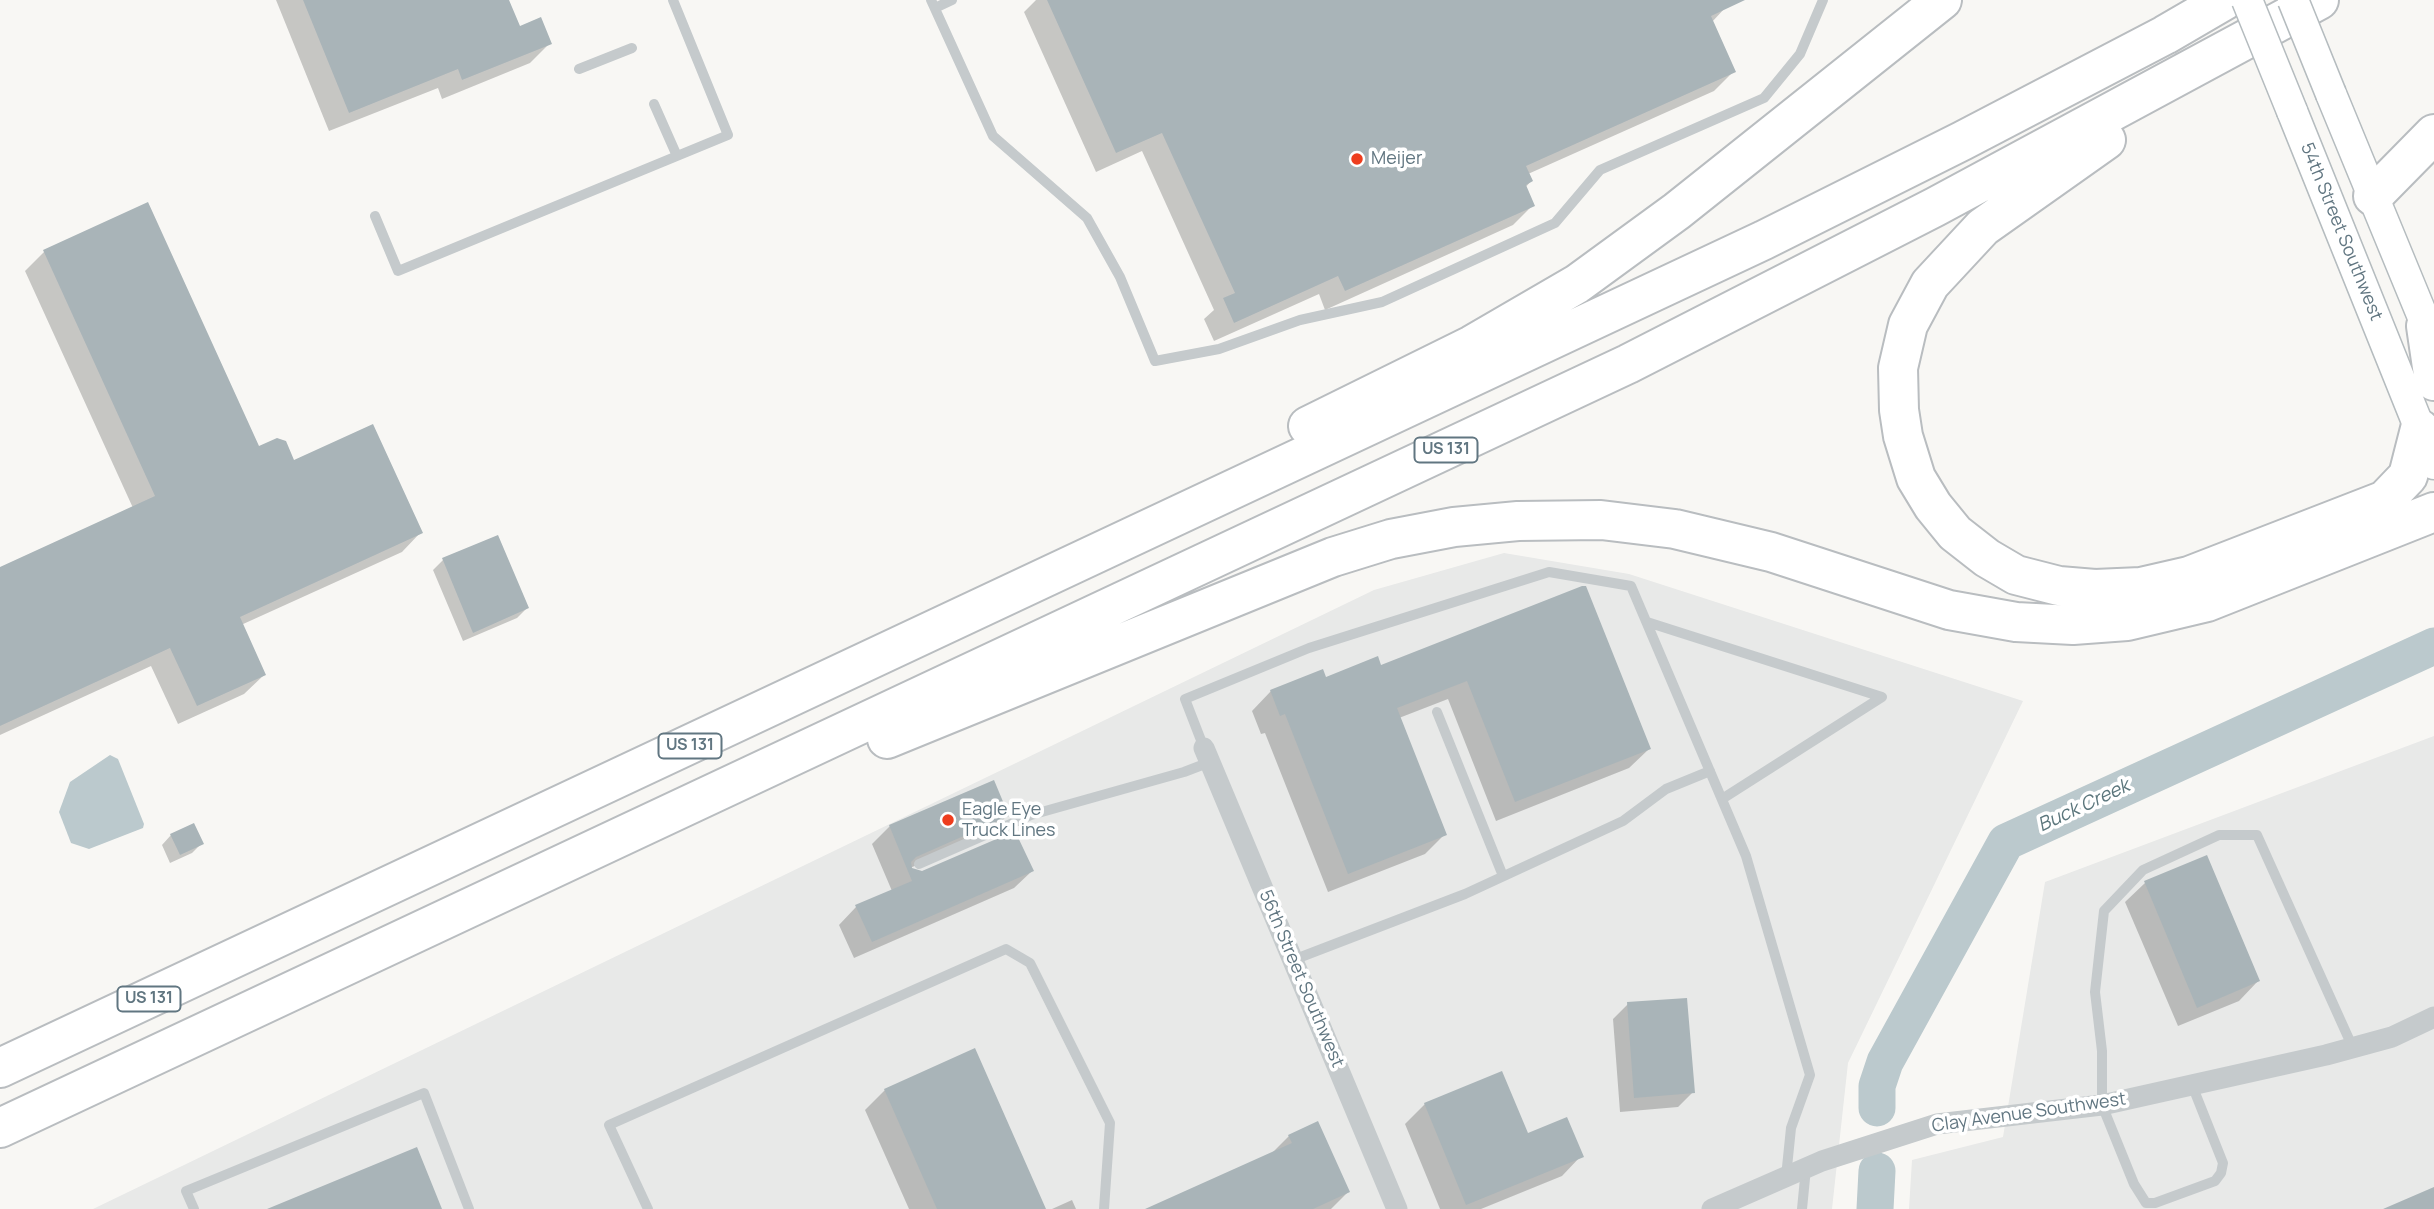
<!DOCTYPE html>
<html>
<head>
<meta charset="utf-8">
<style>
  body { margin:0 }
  canvas { display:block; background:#f8f7f4 }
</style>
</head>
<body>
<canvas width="2434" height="1209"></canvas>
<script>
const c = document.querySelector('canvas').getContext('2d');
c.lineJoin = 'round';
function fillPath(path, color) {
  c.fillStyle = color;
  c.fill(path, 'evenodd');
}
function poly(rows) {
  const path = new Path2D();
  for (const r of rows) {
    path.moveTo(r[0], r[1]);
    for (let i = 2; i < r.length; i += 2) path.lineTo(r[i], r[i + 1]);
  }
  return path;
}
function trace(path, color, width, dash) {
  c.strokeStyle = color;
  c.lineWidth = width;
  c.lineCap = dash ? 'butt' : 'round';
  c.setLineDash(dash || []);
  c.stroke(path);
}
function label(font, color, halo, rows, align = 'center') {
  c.font = font + ' Manrope,sans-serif';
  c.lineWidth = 7;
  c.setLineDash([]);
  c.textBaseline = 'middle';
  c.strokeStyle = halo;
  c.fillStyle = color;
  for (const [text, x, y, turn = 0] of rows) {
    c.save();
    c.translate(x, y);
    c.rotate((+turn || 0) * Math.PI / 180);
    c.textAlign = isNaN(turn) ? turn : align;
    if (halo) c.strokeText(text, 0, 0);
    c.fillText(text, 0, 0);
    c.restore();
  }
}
fillPath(poly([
  [1504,553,1629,574,2023,701,1848,1063,1832,1209,93,1209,1374,590],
  [2434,736,2434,1209,1909,1209,1912,1160,2003,1137,2045,882]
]), '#e8e9e8');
fillPath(poly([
  [110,755,118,759,144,824,143,828,89,849,71,843,59,812,70,782]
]), '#bbc9cd');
fillPath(poly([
  [276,0,507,0,519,28,550,43,530,63,442,99,438,88,329,131],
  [1036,0,1722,0,1725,8,1712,22,1734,71,1714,91,1528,174,1531,181,1525,188,1533,205,1513,225,1325,310,1319,294,1214,341,1204,319,1214,310,1142,151,1096,172,1024,12],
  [147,205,258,448,293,462,421,532,402,552,241,625,264,675,244,694,178,724,151,666,0,735,0,569,133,508,25,271,44,252],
  [497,537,527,608,517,618,463,641,433,570,443,560],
  [1582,587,1649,749,1629,768,1496,821,1448,699,1399,718,1445,834,1425,854,1328,892,1265,733,1261,734,1252,711,1271,691,1380,667],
  [1007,816,989,833,910,868,914,872,1032,871,1014,888,854,958,839,925,856,907,892,891,872,844,890,826],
  [171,835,202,843,192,853,170,863,162,845],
  [2145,883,2258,981,2239,1001,2178,1026,2125,902],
  [1628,1004,1693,1092,1678,1107,1620,1112,1613,1019],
  [885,1090,1044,1209,909,1209,865,1110],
  [1425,1104,1527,1135,1581,1156,1562,1176,1481,1209,1440,1209,1405,1124],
  [1289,1136,1348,1192,1331,1209,1155,1209,1270,1155],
  [1072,1200,1076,1209,1052,1209]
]), '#0003');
trace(poly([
  [1877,1108,1877,1086,1885,1062,2006,842,2434,646],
  [1875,1209,1877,1171]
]), '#bbc9cd', 37);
fillPath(poly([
  [303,0,509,0,520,26,541,17,552,44,462,80,458,69,349,113],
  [1047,0,1745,0,1711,16,1736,72,1526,166,1533,181,1526,185,1535,206,1345,291,1338,276,1234,323,1223,298,1235,293,1162,133,1116,153],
  [148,202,259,446,277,438,286,441,294,460,373,424,423,533,240,617,266,675,197,706,170,648,0,726,0,567,155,496,43,250],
  [498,535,529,608,473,633,442,558],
  [1582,586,1586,586,1651,749,1515,802,1467,681,1397,708,1447,835,1348,874,1285,714,1280,716,1270,690,1323,669,1326,677,1378,656,1381,665],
  [994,780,1009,816,916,857,911,862,912,868,922,871,1015,831,1034,871,872,942,855,905,912,881,889,825],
  [194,823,204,844,180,855,170,834],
  [2207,855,2260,981,2197,1008,2144,881],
  [1687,998,1695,1093,1634,1098,1627,1002],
  [975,1048,1046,1209,937,1209,884,1089],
  [1502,1071,1528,1133,1567,1117,1584,1157,1466,1205,1424,1103],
  [1318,1121,1350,1192,1313,1209,1145,1209,1292,1143,1288,1135],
  [417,1147,442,1209,267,1209],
  [2434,1187,2434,1209,2383,1209]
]), '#a9b4b8');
const secondary = poly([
  [2331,94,2434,344],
  [2292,111,2434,464]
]);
const motorway = poly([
  [2106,140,1983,227,1930,284,1908,325,1898,368,1899,410,1903,436,1916,478,1933,506,1955,533,1987,558,2016,575,2059,586,2095,589,2141,587,2189,576,2385,500,2408,476,2420,429],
  [2373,196,2434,134],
  [2426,326,2434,381],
  [1308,426,1472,345,1577,284,1677,211,1942,0],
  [887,739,1333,557,1391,539,1454,527,1518,521,1601,520,1675,529,1771,552,1949,610,2016,622,2073,625,2127,621,2207,602,2434,512],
  [0,1068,1764,240,1962,141,2165,35,2225,0],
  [0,1128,1628,364,1935,207,2319,0]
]);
trace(secondary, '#b5bcbf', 33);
trace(motorway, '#b9bdc0', 42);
trace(poly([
  [931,0,993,136,1087,218,1120,277,1155,361,1219,349,1300,320,1382,302,1555,223,1600,170,1764,98,1800,54,1823,0],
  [935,8,952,0],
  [579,69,632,48],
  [654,104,677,156],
  [375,216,398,271,728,135,673,0],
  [1647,622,1882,697,1722,799],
  [1437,712,1503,876],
  [1204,748,1185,699,1309,648,1549,572,1631,586,1746,856,1810,1075,1791,1128,1786,1177],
  [919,864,1031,815,1184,772,1210,762],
  [1293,960,1465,894,1623,821,1666,789,1710,771],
  [2192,1085,2223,1163,2221,1173,2215,1181,2155,1203,2146,1203,2134,1184,2102,1105,2102,1051,2095,992,2104,911,2143,870,2219,835,2257,835,2353,1048],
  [194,1209,186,1191,424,1093,469,1209],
  [648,1209,609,1125,1006,949,1030,963,1110,1123,1104,1209],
  [1802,1209,1806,1168]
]), '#c5cacc', 10);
trace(poly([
  [1204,748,1397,1209],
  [1712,1209,1822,1161,1937,1124,2102,1105,2326,1055,2392,1037,2434,1017]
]), '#c5cacc', 21);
trace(secondary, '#fff', 30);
trace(motorway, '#fff', 38);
const secondaryBridge = poly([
  [2247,0,2292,111],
  [2293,0,2331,94]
]);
trace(secondaryBridge, '#b5bcbf', 33, []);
trace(secondaryBridge, '#fff', 30);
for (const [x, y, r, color] of [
  [1357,159,7,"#ee3d1e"],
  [948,820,7,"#ee3d1e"]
]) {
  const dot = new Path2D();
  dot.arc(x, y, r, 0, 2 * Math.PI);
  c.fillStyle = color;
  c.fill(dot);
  trace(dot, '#fff', 2.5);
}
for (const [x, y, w] of [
  [1446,450,63],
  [690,746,63],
  [149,999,63]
]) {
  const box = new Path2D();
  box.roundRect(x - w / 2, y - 12.5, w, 25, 5);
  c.fillStyle = '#fff';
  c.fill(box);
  trace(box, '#617681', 2);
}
label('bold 16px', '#617681', null, [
  ["US 131",1446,450],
  ["US 131",690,746],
  ["US 131",149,999]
]);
label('18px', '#617681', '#fff', [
  ["Meijer",1371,159],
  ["Eagle Eye",962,810],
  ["Truck Lines",962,831]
], 'left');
label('18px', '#617681', '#fff', [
  ["54th Street Southwest",2341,232,68],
  ["56th Street Southwest",1301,979,67],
  ["Clay Avenue Southwest",2029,1113,-8]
]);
label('italic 19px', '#5b767c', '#fff', [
  ["Buck Creek",2084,806,-25]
]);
</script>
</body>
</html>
